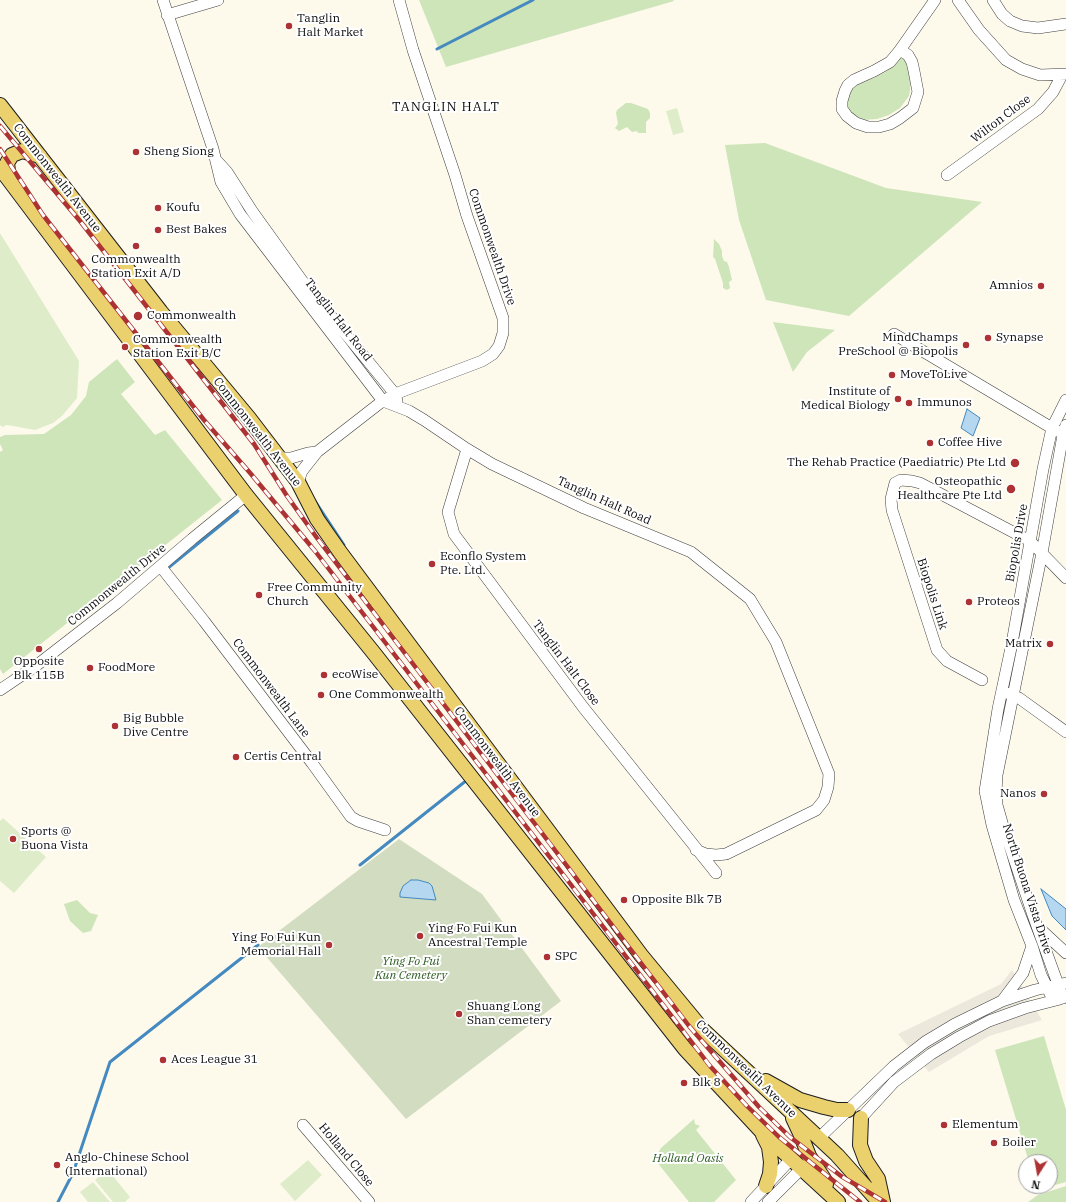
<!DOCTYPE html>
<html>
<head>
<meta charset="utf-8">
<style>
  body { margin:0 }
  #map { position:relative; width:1066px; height:1202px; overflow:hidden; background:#fdfaec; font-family:"IBM Plex Serif",serif }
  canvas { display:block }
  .north { position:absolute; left:1018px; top:1154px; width:40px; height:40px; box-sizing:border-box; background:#fff; border:1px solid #9e9e9e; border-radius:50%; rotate:191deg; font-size:11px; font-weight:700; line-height:16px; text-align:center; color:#0c0c0c }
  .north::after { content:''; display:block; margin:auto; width:14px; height:18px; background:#ad3233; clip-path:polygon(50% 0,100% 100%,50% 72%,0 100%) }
</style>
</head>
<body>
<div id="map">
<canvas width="1066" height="1202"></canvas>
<div class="north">N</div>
</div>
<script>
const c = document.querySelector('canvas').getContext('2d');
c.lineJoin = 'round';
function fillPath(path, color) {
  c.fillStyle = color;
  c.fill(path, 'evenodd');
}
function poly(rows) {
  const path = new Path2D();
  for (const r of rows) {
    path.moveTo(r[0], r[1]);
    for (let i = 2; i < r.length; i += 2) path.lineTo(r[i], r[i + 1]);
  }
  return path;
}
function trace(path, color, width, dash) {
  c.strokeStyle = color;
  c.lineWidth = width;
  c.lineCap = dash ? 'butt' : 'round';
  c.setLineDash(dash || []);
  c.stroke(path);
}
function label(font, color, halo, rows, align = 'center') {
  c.font = font + ' "IBM Plex Serif",serif';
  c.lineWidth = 4;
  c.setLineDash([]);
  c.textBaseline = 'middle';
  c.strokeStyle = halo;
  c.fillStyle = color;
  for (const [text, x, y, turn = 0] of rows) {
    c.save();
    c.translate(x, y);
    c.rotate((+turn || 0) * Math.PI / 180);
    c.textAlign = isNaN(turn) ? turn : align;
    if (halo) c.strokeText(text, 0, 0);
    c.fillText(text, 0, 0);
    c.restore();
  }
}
fillPath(poly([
  [419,0,673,0,674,1,446,67],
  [903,54,909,66,911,82,909,96,900,108,889,115,877,119,863,120,851,113,843,105,855,83,874,78,887,71],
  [626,103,631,103,648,109,650,113,650,118,646,122,646,133,638,133,637,131,632,132,627,127,619,131,615,128,618,124,616,113,617,110],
  [765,143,886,188,982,202,849,316,766,300,739,220,725,145],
  [714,239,719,244,722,251,722,256,724,261,727,262,729,267,732,280,729,282,730,288,727,290,723,288,723,283,715,259,713,257],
  [773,322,835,330,807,352,793,372],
  [117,359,135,382,121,394,155,435,165,430,222,500,3,674,0,669,0,452,3,450,0,444,0,437,5,435,44,434,71,415,86,396,89,382],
  [77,900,90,913,98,915,91,931,83,933,70,921,64,904],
  [1044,1036,1066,1110,1066,1182,1037,1190,1036,1186,1050,1186,1050,1162,1029,1162,995,1050],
  [694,1119,695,1124,700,1126,696,1130,736,1180,714,1202,689,1202,652,1156,657,1155,661,1148],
  [1066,1186,1066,1202,1028,1202,1038,1195]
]), '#cee4b9');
fillPath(poly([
  [399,839,482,894,561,1001,406,1119,258,947]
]), '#d2dcc0');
fillPath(poly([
  [677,108,684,132,673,135,666,111],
  [0,233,79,361,77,398,62,416,53,423,35,430,7,425,2,427,0,425],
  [3,818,46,857,14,893,0,881,0,821],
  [308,1160,322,1175,295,1201,280,1184],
  [108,1170,130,1197,125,1202,113,1202,95,1180],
  [93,1182,110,1202,88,1202,80,1192]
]), '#dfecca');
fillPath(poly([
  [1012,970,1042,1020,989,1036,929,1072,898,1034,1001,984]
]), '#ece8dc');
const water = poly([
  [967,409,980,418,973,436,961,428,967,409],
  [411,880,418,880,429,883,432,886,436,900,400,897,400,893,403,886,411,880],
  [1041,889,1066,909,1066,930,1052,916,1041,889]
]);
fillPath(water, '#b5d8f0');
trace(water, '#4489bf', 1);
trace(poly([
  [437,49,533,0],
  [315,501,344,545],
  [168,568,238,511],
  [360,865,467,780,466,779],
  [58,1202,73,1173,110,1062,258,945]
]), '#4489bf', 3);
const minor = poly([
  [163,0,213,149,221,182,240,214,383,401,409,411,424,420,467,449,492,464,584,508,691,552,750,599,776,642,829,774,828,787,824,800,816,810,726,854,716,855,706,854,696,850],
  [958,0,979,30,1006,60,1022,69,1040,75,1066,74],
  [993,0,1002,14,1010,21,1022,26,1038,28,1066,24],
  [167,15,218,0],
  [900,50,908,55,912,62,914,71,918,92,913,108,900,118,890,124,879,127,868,127,856,123,847,116,842,109,842,101,845,91,848,85,854,80,874,71,890,62,900,50,935,0],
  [217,161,227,172,252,211,303,282,395,394,397,401],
  [947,175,1038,109,1053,92,1062,75],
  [894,334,1057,431],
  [467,449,448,512,454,534,583,707,716,873],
  [279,458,291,458,308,453,317,452],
  [298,482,302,471,317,452,380,403,395,394,482,361,493,354,499,346,503,333,503,318,467,216,455,175,413,50,399,0],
  [161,567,204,621,312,763,351,817,358,821,385,830],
  [982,680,947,661,937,650,892,510,891,499,895,483,901,480,912,481,920,483,1030,541,1066,578],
  [0,690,37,665,117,603,192,539,246,495],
  [1007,693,1019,698,1066,732],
  [1039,928,1066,953],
  [1063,998,1034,918,1003,826,997,805,996,792,997,775,1042,553,1063,435,1066,425],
  [1053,1000,1047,987,1041,975,1032,946,1014,900,992,825,985,791,998,709,1012,643,1043,469,1052,428,1066,400],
  [1002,1001,1023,973,1032,946],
  [861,1118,894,1082,931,1054,959,1037,989,1021,1025,1008,1060,999],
  [303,1125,369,1202],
  [819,1138,894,1066,925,1042,955,1024,1002,1001,1035,990,1066,983],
  [751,1202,791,1159],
  [768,1202,802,1168]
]);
const major = poly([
  [0,105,161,312,249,418,298,482,317,519,340,552,641,955,703,1030,837,1155,879,1202],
  [0,168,246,495,373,652,685,1049,763,1133,838,1202],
  [9,179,7,163,12,155,22,151,40,156],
  [766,1081,800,1100,824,1107,837,1110,848,1110],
  [793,1118,800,1133,809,1156,824,1179,826,1184],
  [861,1118,860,1145,866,1161,878,1179,883,1202],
  [763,1135,769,1147,771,1162,770,1174,766,1186]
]);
trace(minor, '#3f3f3f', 12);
trace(major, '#1d1d1d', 16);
trace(minor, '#fff', 11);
trace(major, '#ebd16e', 14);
const rail = poly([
  [0,126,80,221,254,444,287,496,317,538,689,1026,759,1107,790,1137,841,1176,885,1202],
  [0,149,43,215,204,420,251,474,315,551,710,1066,747,1106,779,1137,860,1202]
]);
trace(rail, '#ad3233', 4.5);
trace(rail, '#fff', 3, [9]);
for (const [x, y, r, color] of [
  [289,26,4,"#ad3233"],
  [136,152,4,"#ad3233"],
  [158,208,4,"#ad3233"],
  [158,230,4,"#ad3233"],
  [136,246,4,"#ad3233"],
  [1041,286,4,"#ad3233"],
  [138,316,5,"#ad3233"],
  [988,338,4,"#ad3233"],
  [966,345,4,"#ad3233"],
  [125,347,4,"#ad3233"],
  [892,375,4,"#ad3233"],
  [898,399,4,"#ad3233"],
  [909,403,4,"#ad3233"],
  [930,443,4,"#ad3233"],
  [1015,463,5,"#ad3233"],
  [1011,489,5,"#ad3233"],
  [432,564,4,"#ad3233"],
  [259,595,4,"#ad3233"],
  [969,602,4,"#ad3233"],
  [1050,644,4,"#ad3233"],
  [39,649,4,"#ad3233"],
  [90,668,4,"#ad3233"],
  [324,675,4,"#ad3233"],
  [321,695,4,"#ad3233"],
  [115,726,4,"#ad3233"],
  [236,757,4,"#ad3233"],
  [1044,794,4,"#ad3233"],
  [13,839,4,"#ad3233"],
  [624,900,4,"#ad3233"],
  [420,936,4,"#ad3233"],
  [329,945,4,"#ad3233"],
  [547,957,4,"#ad3233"],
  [459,1014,4,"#ad3233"],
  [163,1060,4,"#ad3233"],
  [684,1083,4,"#ad3233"],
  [944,1125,4,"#ad3233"],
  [994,1143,4,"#ad3233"],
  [57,1165,4,"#ad3233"]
]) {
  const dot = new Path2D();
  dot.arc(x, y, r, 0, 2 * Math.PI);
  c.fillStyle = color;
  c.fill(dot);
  trace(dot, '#fff', 1.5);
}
label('12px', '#0c0c0c', '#fff', [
  ["Tanglin",297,19],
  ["Halt Market",297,33],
  ["Sheng Siong",144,152],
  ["Koufu",166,208],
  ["Best Bakes",166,230],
  ["Commonwealth",136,260,"center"],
  ["Station Exit A/D",136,274,"center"],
  ["Amnios",1033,286,"right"],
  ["Commonwealth",147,316],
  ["MindChamps",958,338,"right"],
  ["PreSchool @ Biopolis",958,352,"right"],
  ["Synapse",996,338],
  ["Commonwealth",133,340],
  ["Station Exit B/C",133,354],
  ["MoveToLive",900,375],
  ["Institute of",890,392,"right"],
  ["Medical Biology",890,406,"right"],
  ["Immunos",917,403],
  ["Coffee Hive",938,443],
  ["The Rehab Practice (Paediatric) Pte Ltd",1006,463,"right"],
  ["Osteopathic",1002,482,"right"],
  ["Healthcare Pte Ltd",1002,496,"right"],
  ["Econflo System",440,557],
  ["Pte. Ltd.",440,571],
  ["Free Community",267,588],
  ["Church",267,602],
  ["Proteos",977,602],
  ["Matrix",1042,644,"right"],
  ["Opposite",39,662,"center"],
  ["Blk 115B",39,676,"center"],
  ["FoodMore",98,668],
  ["ecoWise",332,675],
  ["One Commonwealth",329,695],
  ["Big Bubble",123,719],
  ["Dive Centre",123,733],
  ["Certis Central",244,757],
  ["Nanos",1036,794,"right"],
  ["Sports @",21,832],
  ["Buona Vista",21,846],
  ["Opposite Blk 7B",632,900],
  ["Ying Fo Fui Kun",428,929],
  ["Ancestral Temple",428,943],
  ["Ying Fo Fui Kun",321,938,"right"],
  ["Memorial Hall",321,952,"right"],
  ["SPC",555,957],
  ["Shuang Long",467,1007],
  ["Shan cemetery",467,1021],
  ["Aces League 31",171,1060],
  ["Blk 8",692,1083],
  ["Elementum",952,1125],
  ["Boiler",1002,1143],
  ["Anglo-Chinese School",65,1158],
  ["(International)",65,1172]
], 'left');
label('12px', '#0c0c0c', '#fff', [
  ["Wilton Close",1001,119,-37],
  ["Commonwealth Avenue",57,178,52],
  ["Commonwealth Drive",492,247,71],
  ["Tanglin Halt Road",338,320,52],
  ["Commonwealth Avenue",257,432,52],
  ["Tanglin Halt Road",604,501,24],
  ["Biopolis Drive",1017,543,-80],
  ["Commonwealth Drive",117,585,-39],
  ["Biopolis Link",932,594,72],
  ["Tanglin Halt Close",566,663,53],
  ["Commonwealth Lane",271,688,53],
  ["Commonwealth Avenue",497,762,53],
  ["North Buona Vista Drive",1027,889,72],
  ["Commonwealth Avenue",746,1069,44],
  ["Holland Close",346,1155,50]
]);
label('italic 12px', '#2d5c23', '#fff', [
  ["Ying Fo Fui",411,962],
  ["Kun Cemetery",411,976],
  ["Holland Oasis",688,1159]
]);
c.letterSpacing = '1px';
label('13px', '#0c0c0c', '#fff', [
  ["TANGLIN HALT",446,107]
]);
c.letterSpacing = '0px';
</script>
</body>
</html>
